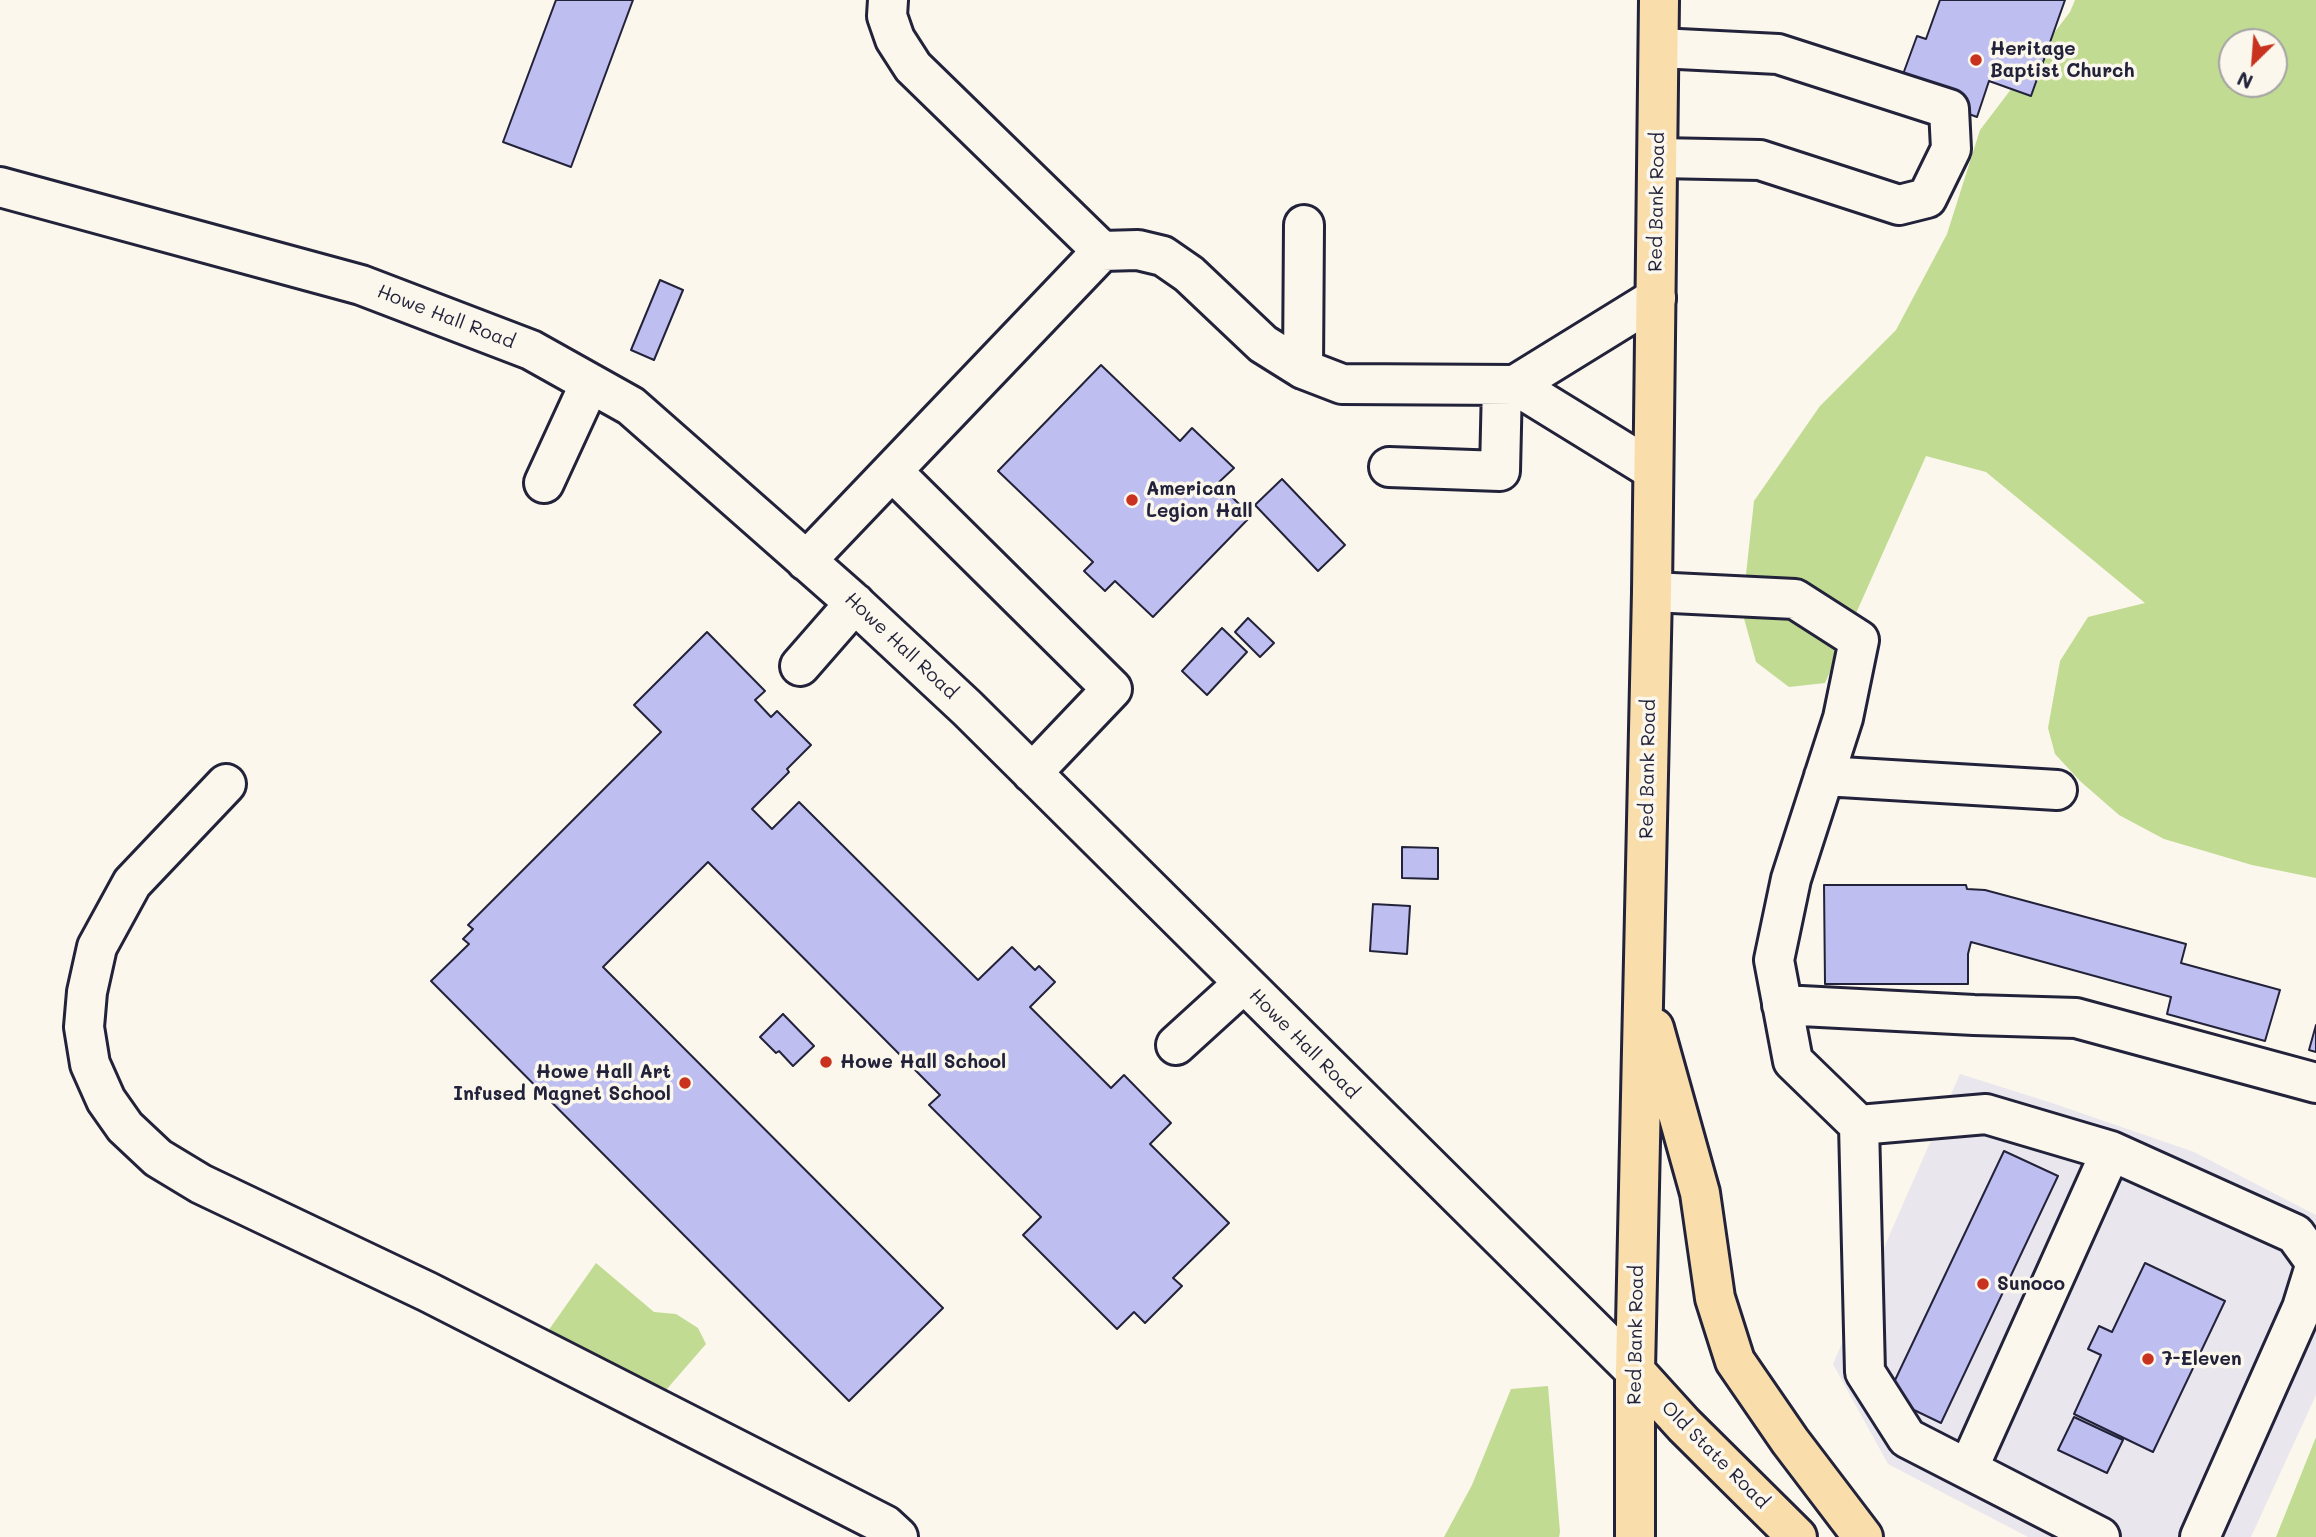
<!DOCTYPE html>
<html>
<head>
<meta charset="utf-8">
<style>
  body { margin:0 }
  #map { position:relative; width:2316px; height:1537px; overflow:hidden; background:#fbf7ec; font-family:Mali,sans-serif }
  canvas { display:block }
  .north { position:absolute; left:2218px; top:28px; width:70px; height:70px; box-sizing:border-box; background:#fbf7ec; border:2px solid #a4a2a5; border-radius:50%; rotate:205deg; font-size:19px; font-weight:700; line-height:28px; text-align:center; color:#22223b }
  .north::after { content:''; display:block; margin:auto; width:24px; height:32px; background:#c8321e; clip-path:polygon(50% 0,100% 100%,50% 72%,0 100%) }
</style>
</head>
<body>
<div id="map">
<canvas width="2316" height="1537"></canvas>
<div class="north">N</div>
</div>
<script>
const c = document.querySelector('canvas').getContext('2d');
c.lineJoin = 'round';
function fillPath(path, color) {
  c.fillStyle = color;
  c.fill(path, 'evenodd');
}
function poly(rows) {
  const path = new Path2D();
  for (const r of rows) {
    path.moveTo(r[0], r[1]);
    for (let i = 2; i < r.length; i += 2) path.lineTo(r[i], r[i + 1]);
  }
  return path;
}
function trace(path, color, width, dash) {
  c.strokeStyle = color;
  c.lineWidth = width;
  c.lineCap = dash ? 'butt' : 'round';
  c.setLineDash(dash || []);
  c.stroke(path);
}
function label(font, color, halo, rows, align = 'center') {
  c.font = font + ' Mali,sans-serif';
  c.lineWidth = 7;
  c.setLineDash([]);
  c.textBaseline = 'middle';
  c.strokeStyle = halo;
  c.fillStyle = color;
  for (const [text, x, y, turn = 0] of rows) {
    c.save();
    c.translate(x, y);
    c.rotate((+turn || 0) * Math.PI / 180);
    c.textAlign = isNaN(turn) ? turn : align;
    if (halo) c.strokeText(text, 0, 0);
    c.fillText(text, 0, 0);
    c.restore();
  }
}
fillPath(poly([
  [1960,1074,2052,1103,2194,1152,2316,1215,2316,1395,2251,1537,2028,1537,1888,1464,1833,1364]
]), '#e9e6ed');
fillPath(poly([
  [2075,0,2316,0,2316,878,2252,865,2164,839,2119,815,2080,781,2055,754,2048,728,2060,661,2088,617,2145,603,1986,472,1926,456,1825,683,1789,687,1756,662,1742,611,1754,501,1820,406,1896,330,1947,234,1980,130,2070,12],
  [2232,42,2274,42,2274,84,2232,84],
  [596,1263,654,1312,676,1314,698,1328,706,1344,666,1390,657,1395,548,1331],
  [1548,1386,1560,1532,1559,1537,1444,1537,1472,1485,1511,1389],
  [2316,1437,2316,1537,2276,1537]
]), '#c1db92');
const building = poly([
  [556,0,633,0,571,167,503,142,556,0],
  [1940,0,2065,0,2031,96,1989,81,1977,117,1898,88,1917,36,1926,39,1940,0],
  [660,280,683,290,654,360,631,350,660,280],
  [1101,365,1180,441,1192,428,1234,468,1218,483,1251,516,1153,617,1115,581,1105,591,1084,571,1093,562,998,471,1101,365],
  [1282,479,1345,545,1318,571,1255,505,1282,479],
  [1248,618,1274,643,1260,657,1235,632,1248,618],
  [1222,628,1247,652,1207,695,1182,671,1222,628],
  [707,632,765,691,755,700,771,717,777,711,811,745,787,769,789,772,752,809,772,829,799,802,978,980,1012,947,1035,970,1039,966,1055,982,1030,1007,1111,1088,1124,1075,1171,1123,1150,1144,1229,1223,1173,1278,1182,1286,1145,1323,1134,1312,1117,1329,1023,1235,1041,1217,929,1105,940,1095,708,862,603,967,943,1308,849,1401,431,981,469,944,463,939,473,929,468,925,661,732,634,705,707,632],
  [1402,847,1438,848,1438,879,1402,878,1402,847],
  [1824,885,1966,885,1967,889,1985,890,2186,944,2181,963,2280,990,2265,1041,2167,1014,2171,997,1971,942,1968,954,1968,984,1825,984,1824,885],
  [1373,904,1410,906,1407,954,1370,951,1373,904],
  [783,1014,814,1046,793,1066,779,1051,776,1053,760,1037,783,1014],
  [2316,1025,2316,1052,2309,1050,2316,1025],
  [2004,1151,2058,1176,1941,1423,1887,1397,2004,1151],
  [2145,1263,2225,1301,2153,1452,2074,1414,2101,1355,2088,1349,2099,1326,2112,1332,2145,1263],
  [2074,1417,2123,1440,2107,1473,2058,1450,2074,1417]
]);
fillPath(building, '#bebef0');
trace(building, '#22223b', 2);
const minor = poly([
  [888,0,887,16,895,39,913,67,1102,251],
  [1658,158,1760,160,1899,205,1927,198,1951,149,1949,109,1778,54,1659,48],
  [0,187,361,285,531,350,631,406,850,599,967,708,1635,1371],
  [1304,225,1303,369,1342,384,1515,385,1656,298],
  [1515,385,1653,470],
  [1389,467,1500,471,1502,385],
  [892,471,1112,689,1032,773],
  [544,483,590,383],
  [806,561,1102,251,1138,250,1163,256,1189,274,1263,344,1303,369],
  [1652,592,1795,599,1859,640,1843,718,1791,879,1774,960,1793,1061,1859,1125,1865,1372,1907,1438,2100,1537],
  [800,666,855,603],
  [1824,776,2057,790],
  [226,784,132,883,97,947,87,992,84,1027,90,1064,106,1100,125,1127,158,1158,201,1184,428,1292,885,1525,898,1537],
  [1782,1005,1974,1015,2076,1018,2316,1083],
  [1176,1045,1243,984],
  [1859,1125,1986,1114,2111,1151,2295,1234,2316,1263,2302,1308,2200,1537],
  [1968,1469,2111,1151]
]);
const major = poly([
  [1654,1028,1700,1193,1715,1298,1735,1361,1790,1441,1863,1537],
  [1635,1371,1684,1425,1797,1537],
  [1635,1537,1635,1371,1652,592,1659,0]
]);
trace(minor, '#22223b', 44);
trace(major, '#22223b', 44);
trace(minor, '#fbf7ec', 38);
trace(major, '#f9deab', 38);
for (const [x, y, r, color] of [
  [1976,60,7,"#c8321e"],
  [1132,500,7,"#c8321e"],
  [826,1062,7,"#c8321e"],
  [685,1083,7,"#c8321e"],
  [1983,1284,7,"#c8321e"],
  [2148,1359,7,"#c8321e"]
]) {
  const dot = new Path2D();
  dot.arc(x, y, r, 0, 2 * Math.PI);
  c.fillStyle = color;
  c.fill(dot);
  trace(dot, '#fbf7ec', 2.5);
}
label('bold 19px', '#22223b', '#fbf7ec', [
  ["Heritage",1990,49],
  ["Baptist Church",1990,71],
  ["American",1146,489],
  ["Legion Hall",1146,511],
  ["Howe Hall School",840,1062],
  ["Howe Hall Art",671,1072,"right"],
  ["Infused Magnet School",671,1094,"right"],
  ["Sunoco",1997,1284],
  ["7-Eleven",2162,1359]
], 'left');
label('19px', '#22223b', '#fbf7ec', [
  ["Red Bank Road",1657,202,-89],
  ["Howe Hall Road",446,317,21],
  ["Howe Hall Road",901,646,43],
  ["Red Bank Road",1648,769,-89],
  ["Howe Hall Road",1304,1044,45],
  ["Red Bank Road",1636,1335,-89],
  ["Old State Road",1715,1455,45]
]);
</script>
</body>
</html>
